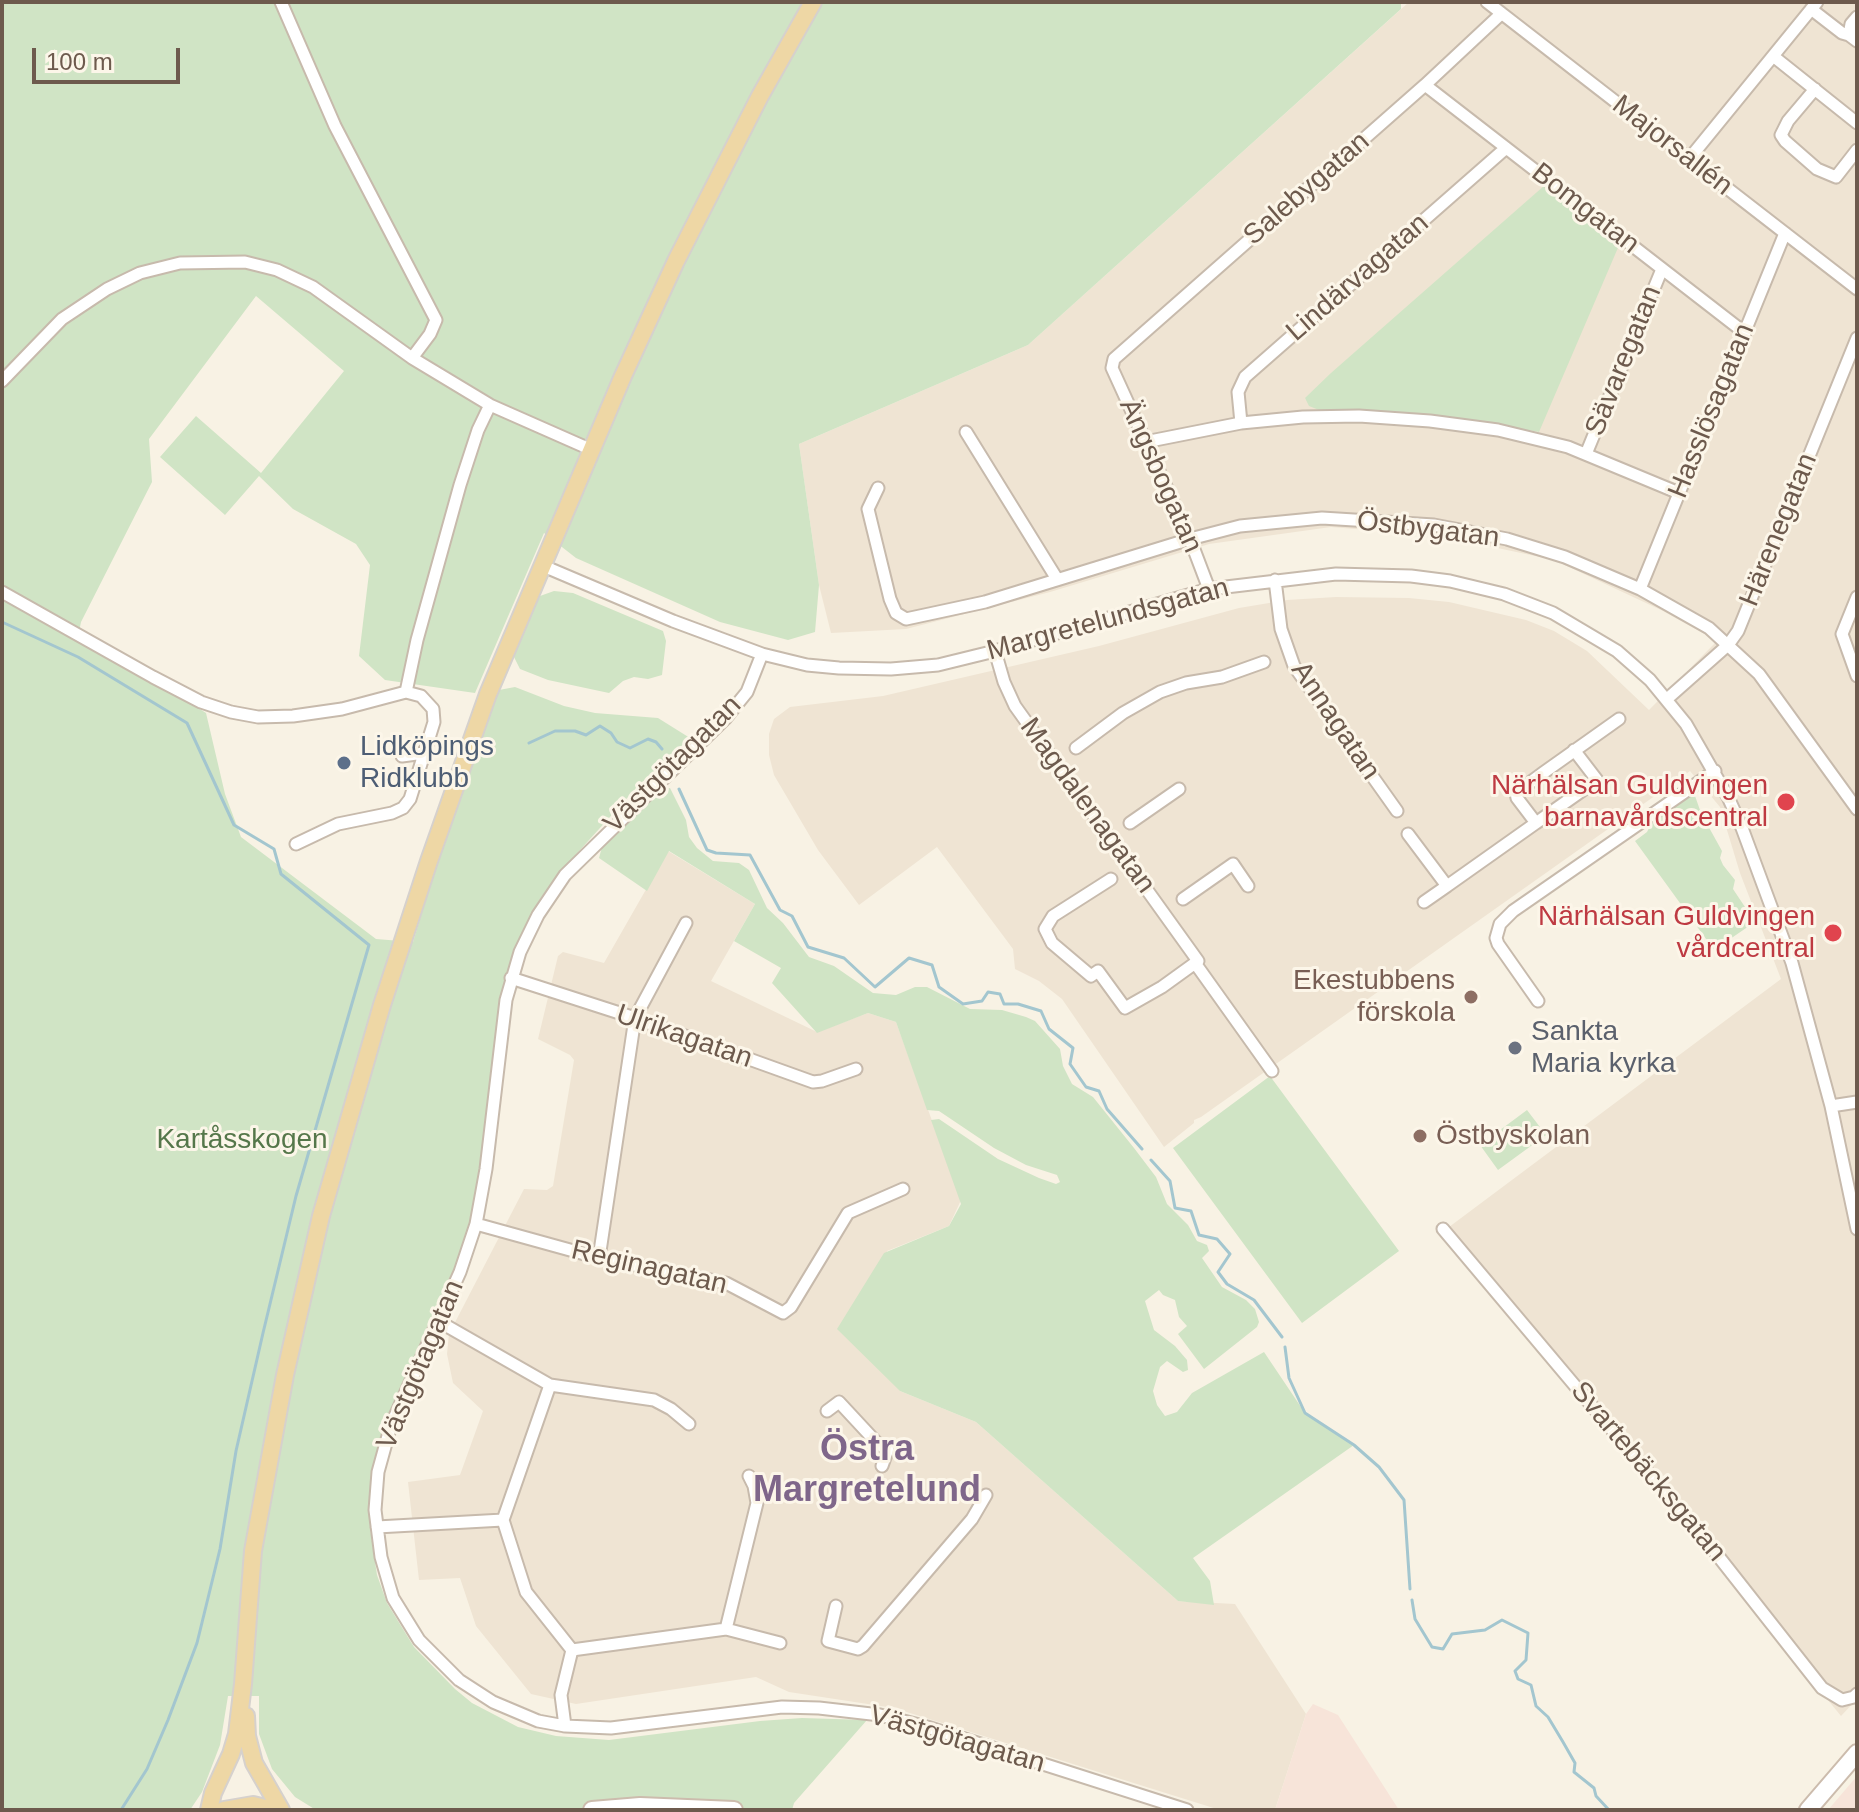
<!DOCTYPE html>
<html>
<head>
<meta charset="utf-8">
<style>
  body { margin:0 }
  #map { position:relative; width:1859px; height:1812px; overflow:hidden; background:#f8f2e4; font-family:Helvetica,sans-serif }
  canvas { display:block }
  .frame { position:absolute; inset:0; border:4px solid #6d5a4d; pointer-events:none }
  .scale { position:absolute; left:32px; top:48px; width:148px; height:36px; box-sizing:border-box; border:4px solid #6d5a4d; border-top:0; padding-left:10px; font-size:24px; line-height:28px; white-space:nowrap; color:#6d5a4d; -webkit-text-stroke:6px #fcf6e9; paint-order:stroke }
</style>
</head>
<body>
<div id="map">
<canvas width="1859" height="1812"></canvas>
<div class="frame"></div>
<div class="scale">100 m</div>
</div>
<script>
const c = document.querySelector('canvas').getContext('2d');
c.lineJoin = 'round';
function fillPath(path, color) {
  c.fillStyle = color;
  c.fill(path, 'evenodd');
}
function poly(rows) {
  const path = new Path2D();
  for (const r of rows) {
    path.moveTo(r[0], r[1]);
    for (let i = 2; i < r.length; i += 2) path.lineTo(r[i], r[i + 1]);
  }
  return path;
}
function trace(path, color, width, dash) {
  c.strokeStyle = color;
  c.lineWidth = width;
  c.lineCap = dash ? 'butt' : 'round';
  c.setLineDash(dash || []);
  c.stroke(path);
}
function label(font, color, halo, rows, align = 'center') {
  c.font = font + ' Helvetica,sans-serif';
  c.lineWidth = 6;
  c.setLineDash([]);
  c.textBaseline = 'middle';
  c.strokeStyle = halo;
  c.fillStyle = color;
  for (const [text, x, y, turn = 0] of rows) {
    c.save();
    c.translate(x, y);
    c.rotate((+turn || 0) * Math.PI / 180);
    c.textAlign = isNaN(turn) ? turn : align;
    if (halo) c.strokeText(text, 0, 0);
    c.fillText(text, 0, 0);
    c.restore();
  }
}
fillPath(poly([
  [1409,2,1857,2,1857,1699,1841,1716,1515,1317,1441,1233,1781,979,1740,873,1720,807,1690,771,1201,1117,1194,1120,1194,1123,1164,1147,1062,999,1039,981,1015,969,1013,949,937,847,859,905,818,850,774,775,769,755,769,734,774,719,790,707,883,696,1099,646,1239,608,1287,600,1336,597,1409,598,1449,602,1526,620,1554,631,1587,651,1649,710,1717,641,1661,610,1554,560,1441,536,1331,527,1209,544,1050,592,906,629,831,633,819,585,799,444,1028,345],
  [1545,186,1539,432,1430,415,1359,410,1305,399],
  [668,851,755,904,711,981,817,1032,868,1013,896,1022,961,1200,949,1226,887,1251,900,1391,976,1422,1178,1601,1235,1604,1306,1714,1275,1810,1220,1810,894,1708,789,1692,756,1677,576,1704,531,1694,476,1626,460,1578,419,1580,408,1482,460,1475,483,1411,453,1383,447,1354,449,1334,524,1189,547,1190,553,1186,574,1060,570,1055,538,1039,558,956,563,952,604,963]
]), '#efe4d3');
fillPath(poly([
  [1313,1704,1338,1715,1399,1810,1275,1810,1306,1714],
  [1857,1776,1857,1810,1828,1810]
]), '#f7e4d9');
fillPath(poly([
  [2,2,1401,2,1401,9,1028,345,799,444,819,585,815,632,788,640,720,622,576,558,544,533,475,693,385,680,359,656,370,565,356,544,293,509,259,476,225,515,160,457,196,416,261,473,344,371,256,296,149,439,152,482,81,622,79,632,206,713,225,794,241,837,376,939,413,942,450,820,499,690,515,687,564,706,595,713,658,718,690,738,638,786,561,871,540,899,515,950,506,977,498,1018,481,1168,471,1223,455,1271,386,1423,373,1471,370,1528,377,1575,387,1603,414,1647,455,1689,472,1703,518,1727,556,1736,609,1740,760,1721,802,1718,867,1720,794,1803,792,1810,316,1810,295,1797,272,1769,259,1734,259,1696,228,1696,220,1745,202,1792,190,1810,2,1810],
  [1545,185,1620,243,1539,432,1456,418,1384,411,1319,410,1309,406,1305,398,1331,373],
  [554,591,573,593,663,631,666,641,662,675,648,679,634,677,623,681,609,693,548,680,520,669,513,655,528,616,540,596],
  [670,788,686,820,689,837,697,848,713,861,739,863,749,870,767,908,783,923,809,957,834,966,873,993,896,995,915,987,927,987,970,1009,1002,1010,1026,1017,1035,1021,1060,1049,1063,1066,1072,1084,1093,1097,1134,1148,1156,1177,1167,1204,1188,1225,1197,1241,1207,1245,1209,1251,1202,1258,1222,1287,1246,1300,1255,1309,1259,1322,1257,1327,1204,1369,1178,1334,1187,1326,1179,1317,1175,1300,1163,1295,1159,1290,1145,1301,1154,1330,1175,1346,1187,1360,1188,1370,1183,1372,1167,1361,1160,1367,1153,1391,1157,1405,1165,1416,1177,1412,1192,1393,1264,1352,1305,1413,1354,1445,1193,1558,1210,1581,1214,1605,1178,1601,976,1422,900,1391,837,1329,884,1253,949,1226,961,1204,931,1120,939,1119,998,1159,1039,1178,1056,1184,1060,1182,1057,1175,1026,1165,994,1148,939,1111,927,1110,896,1022,868,1013,817,1033,772,983,781,968,734,941,755,904,669,851,647,891,599,858,602,847,659,790],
  [1694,793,1701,813,1722,851,1720,858,1723,865,1735,880,1733,889,1745,907,1745,913,1752,924,1714,950,1635,841,1647,832,1656,814,1673,802],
  [1270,1076,1399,1251,1302,1323,1173,1148],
  [1527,1110,1546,1135,1498,1170,1480,1145]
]), '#d0e4c5');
trace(poly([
  [2,622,78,657,187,723,234,825,274,849,281,874,369,945,296,1196,263,1333,236,1451,220,1549,197,1643,168,1720,147,1769,121,1810],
  [529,743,555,731,575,731,586,735,600,726,611,733,617,742,630,748,648,739,656,742,662,749],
  [679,789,707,850,716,853,750,855,780,910,792,916,808,947,844,958,875,987,909,958,932,965,939,987,963,1004,982,1001,988,992,1000,994,1004,1004,1018,1004,1041,1011,1049,1029,1073,1048,1070,1064,1086,1087,1099,1091,1107,1109,1142,1149],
  [1151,1160,1170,1181,1175,1208,1191,1211,1199,1235,1217,1239,1230,1254,1218,1272,1227,1284,1254,1300,1282,1337],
  [1285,1347,1289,1378,1305,1413,1354,1445,1379,1467,1404,1500,1410,1589],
  [1412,1600,1415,1619,1432,1647,1443,1649,1452,1634,1485,1630,1502,1620,1528,1633,1526,1660,1515,1671,1518,1679,1531,1685,1536,1706,1548,1717,1563,1742,1575,1763,1574,1772,1594,1788,1596,1796,1609,1810]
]), '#a3c6cf', 3);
const minor = poly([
  [281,2,335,126,436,320,430,334,412,358],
  [1487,2,1857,289],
  [1811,9,1842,33,1849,35],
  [1857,17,1851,24,1849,35,1857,41],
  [1773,56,1857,123],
  [1425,85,1745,333],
  [1815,89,1788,121,1781,135,1785,141,1817,169,1836,177,1857,150],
  [1689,159,1817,2],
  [2,381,62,319,107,289,140,273,180,263,245,262,277,270,313,287,412,358,490,405,592,450],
  [1241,423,1238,392,1245,377,1506,148],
  [966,432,1057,579],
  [1145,442,1241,423,1303,417,1359,416,1430,421,1498,430,1568,447,1679,493],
  [1586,454,1662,269],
  [878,488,868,509,890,599,896,613,906,619,985,602,1190,539,1240,526,1322,518,1434,525,1507,539,1565,557,1640,589,1709,628,1759,674,1857,809],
  [541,565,673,621,762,654,807,665,839,668,891,669,938,665,995,651,1209,589,1336,574,1411,576,1450,581,1504,594,1553,613,1617,651,1650,680,1686,724,1728,797,1742,828,1792,963,1831,1106,1857,1229],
  [1275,580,1281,629,1294,666,1397,811],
  [1209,589,1190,539,1112,368,1114,359,1425,85,1501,14],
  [1640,589,1785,233],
  [2,592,153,677,201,702,231,712,258,717,293,716,342,709,406,692,417,640,460,485,478,430,490,405],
  [1857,597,1842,634,1857,676],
  [995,651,1004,682,1015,706,1198,961,1162,987,1125,1008,1098,971,1091,976,1052,943,1045,929,1053,916,1111,879],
  [762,654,747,692,725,719,565,875,538,915,520,952,506,1000,486,1169,476,1224,460,1272,391,1425,378,1472,375,1510,381,1557,393,1598,419,1640,459,1680,493,1702,538,1721,565,1726,611,1728,782,1707,819,1708,880,1715,927,1727,1187,1810],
  [1667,699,1728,645,1738,631,1857,338],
  [1076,748,1123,713,1160,692,1186,683,1222,677,1264,662],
  [1574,750,1597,780,1536,823,1517,798,1516,793,1543,773,1619,719],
  [402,756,424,753],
  [1130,823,1179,789],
  [1408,834,1447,886,1536,823],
  [296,844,338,824,392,813,403,808,410,799,434,722,433,709,421,696,406,692],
  [1183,899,1233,864,1248,886],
  [1424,902,1447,886],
  [1195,963,1272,1071],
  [511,978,635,1018,813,1082,822,1081,856,1069],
  [1538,1001,1498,944,1496,938,1500,924,1513,911,1715,771],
  [1831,1106,1857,1102],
  [476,1224,599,1258,726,1283,783,1313,791,1307,848,1213,903,1189],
  [1443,1229,1715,1552,1822,1688,1842,1700,1854,1697,1857,1694],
  [599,1258,635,1018,686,923],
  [438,1321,550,1385,654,1400,671,1409,689,1424],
  [550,1385,503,1520,526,1592,572,1650,726,1629,780,1643],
  [827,1411,839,1402,878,1444,888,1449,882,1466],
  [377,1527,503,1520],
  [836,1606,828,1641,858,1649,863,1646,972,1519,986,1495],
  [726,1629,757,1503,754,1486,749,1476],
  [565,1726,561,1695,572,1650]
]);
const secondary = poly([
  [592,1810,640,1806,734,1810],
  [1808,1810,1857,1753]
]);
const primary = poly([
  [246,1716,247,1736,254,1763,281,1810],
  [209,1810,213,1793,231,1754,237,1734,243,1684,253,1551,285,1375,321,1216,382,1005,429,861,488,694,623,376,676,261,760,96,813,2],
  [224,1810,253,1805,273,1810]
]);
trace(minor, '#c7baac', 15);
trace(secondary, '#ccbcad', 20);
trace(primary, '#d6d1cd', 20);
trace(minor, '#fff', 11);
trace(secondary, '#fff', 16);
trace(primary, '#eed7a5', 16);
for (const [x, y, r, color] of [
  [344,763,8,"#5c6f8a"],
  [1786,802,10,"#e0444e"],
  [1833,933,10,"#e0444e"],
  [1471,997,8,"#8d6e63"],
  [1515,1048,8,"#6b7280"],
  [1420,1136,8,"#8d6e63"]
]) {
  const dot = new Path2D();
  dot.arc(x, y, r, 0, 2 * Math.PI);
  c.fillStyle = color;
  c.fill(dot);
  trace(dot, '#fcf6e9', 3);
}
label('28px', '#6d5a4d', '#fcf6e9', [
  ["Majorsallén",1672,146,38],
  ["Salebygatan",1307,189,-41],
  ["Bomgatan",1585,209,38],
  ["Lindärvagatan",1358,278,-41],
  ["Sävaregatan",1624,361,-68],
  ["Hasslösagatan",1712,411,-68],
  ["Ängsbogatan",1160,476,66],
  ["Östbygatan",1428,530,7],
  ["Härenegatan",1779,530,-68],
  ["Margretelundsgatan",1108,620,-15],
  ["Annagatan",1335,721,56],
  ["Västgötagatan",673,765,-45],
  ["Magdalenagatan",1087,806,54],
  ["Ulrikagatan",684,1037,19],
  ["Reginagatan",649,1268,13],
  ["Västgötagatan",421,1365,-67],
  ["Svartebäcksgatan",1648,1472,50],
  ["Västgötagatan",957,1740,16]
]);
label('28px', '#4e5e75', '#fcf6e9', [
  ["Lidköpings",360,747],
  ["Ridklubb",360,779]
], 'left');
label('28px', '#be3a42', '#fcf6e9', [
  ["Närhälsan Guldvingen",1768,786],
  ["barnavårdscentral",1768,818],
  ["Närhälsan Guldvingen",1815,917],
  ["vårdcentral",1815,949]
], 'right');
label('28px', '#785e54', '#fcf6e9', [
  ["Ekestubbens",1455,981],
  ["förskola",1455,1013],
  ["Östbyskolan",1436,1136,"left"]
], 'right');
label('28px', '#5b616d', '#fcf6e9', [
  ["Sankta",1531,1032],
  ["Maria kyrka",1531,1064]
], 'left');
label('28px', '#55774a', '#fcf6e9', [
  ["Kartåsskogen",242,1140]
]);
label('bold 36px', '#7f668a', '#fcf6e9', [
  ["Östra",867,1450],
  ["Margretelund",867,1491]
]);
</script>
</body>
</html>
